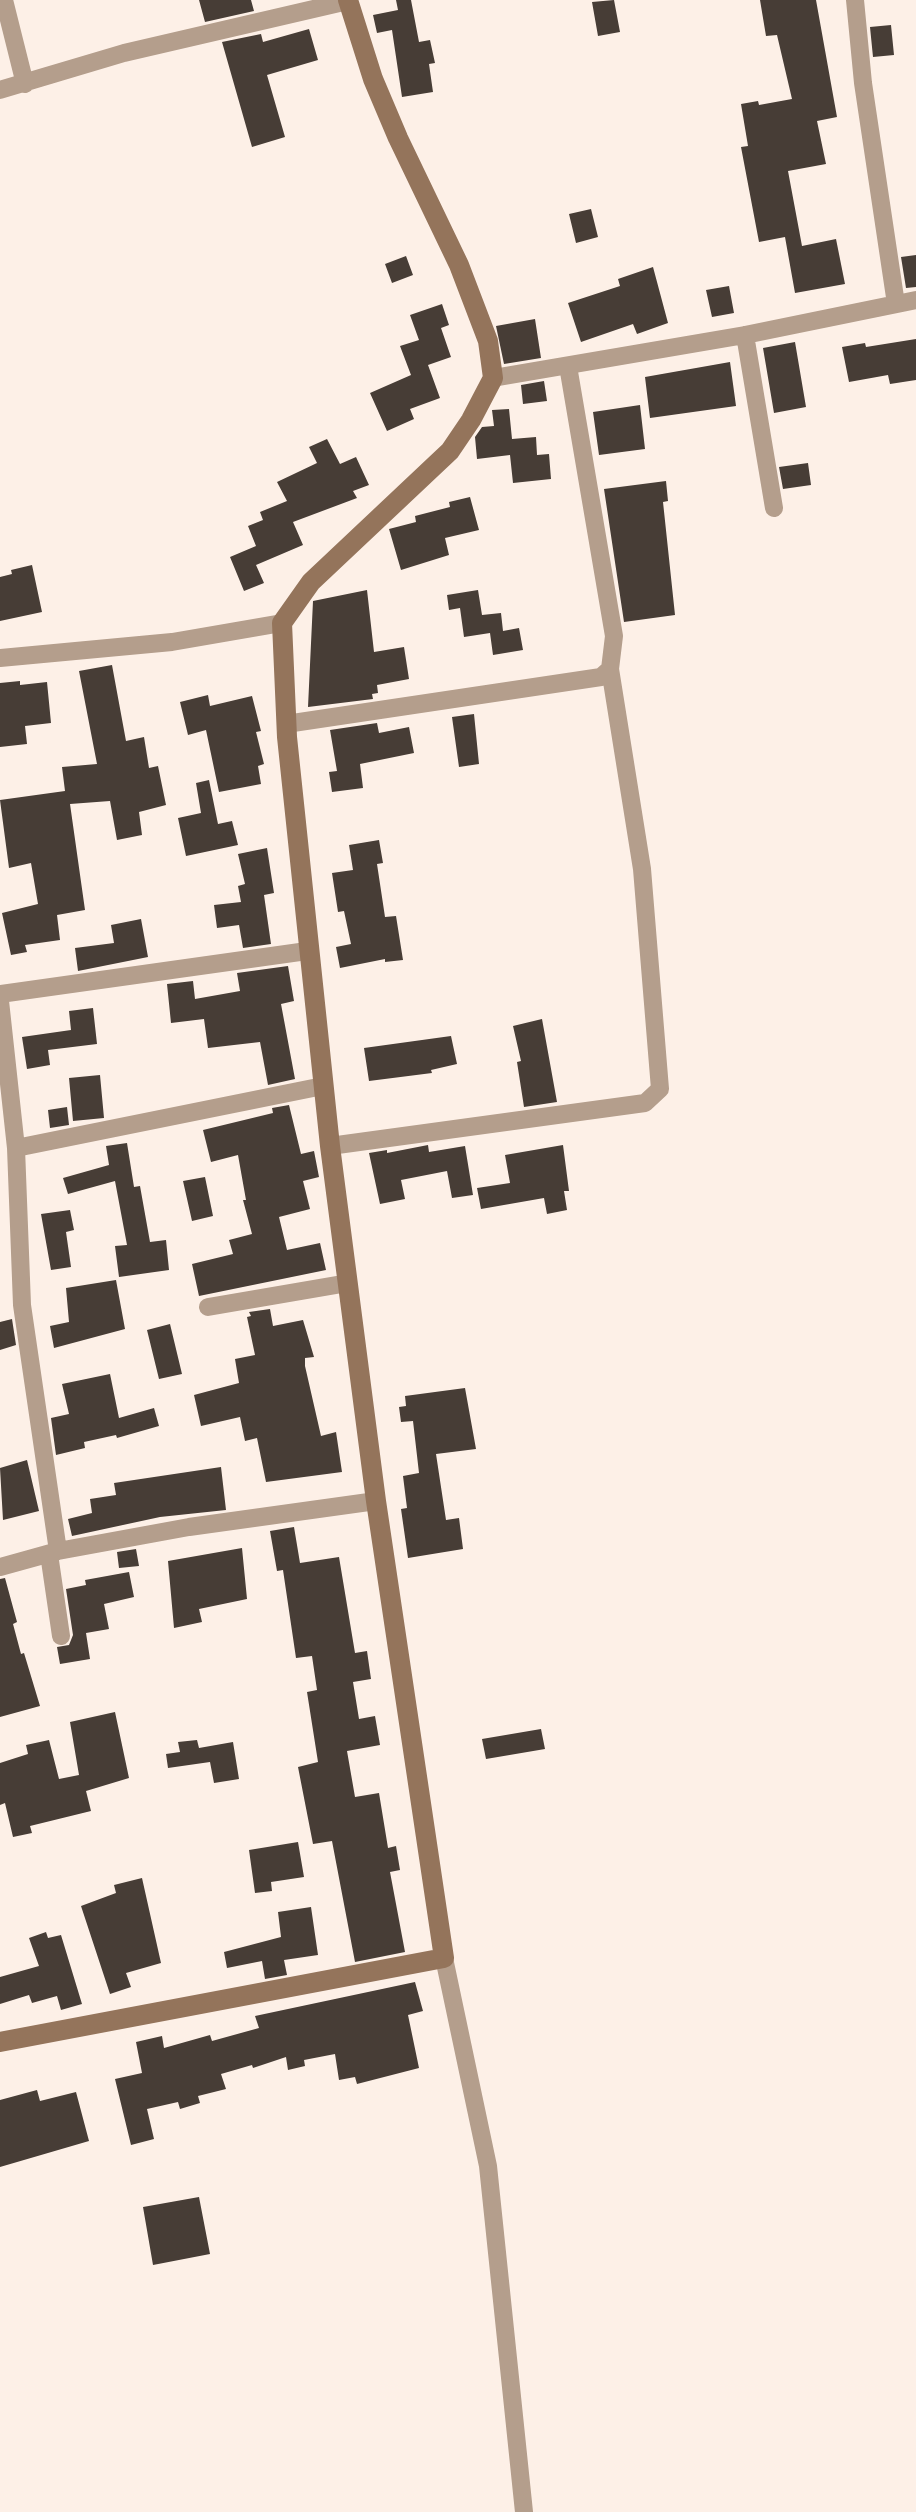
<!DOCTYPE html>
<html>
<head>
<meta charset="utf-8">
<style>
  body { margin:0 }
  canvas { display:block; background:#fdf0e7 }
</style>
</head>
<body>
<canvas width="916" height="2512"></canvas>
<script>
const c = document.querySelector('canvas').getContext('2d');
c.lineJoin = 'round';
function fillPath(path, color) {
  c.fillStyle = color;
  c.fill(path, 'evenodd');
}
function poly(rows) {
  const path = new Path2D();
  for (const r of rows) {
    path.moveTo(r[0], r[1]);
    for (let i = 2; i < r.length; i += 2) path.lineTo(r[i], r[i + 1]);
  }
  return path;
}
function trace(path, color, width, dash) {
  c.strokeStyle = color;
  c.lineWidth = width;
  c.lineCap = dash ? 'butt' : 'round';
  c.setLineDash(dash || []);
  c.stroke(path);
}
fillPath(poly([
  [199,0,251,0,254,11,205,22],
  [396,0,411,0,419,42,430,40,435,63,429,64,433,92,402,97,392,30,377,33,373,15,398,10],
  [614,0,620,32,598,36,592,2],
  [760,0,816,0,837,117,817,121,826,164,788,171,802,246,836,239,845,284,795,293,785,237,759,242,741,147,748,146,741,104,758,101,759,105,792,99,777,35,766,36],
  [891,25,894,55,873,57,870,27],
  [309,29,318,60,267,75,285,137,252,147,222,42,261,34,263,42],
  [591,209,598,237,576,243,569,214],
  [916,255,916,287,906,288,901,257],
  [406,256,413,275,392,283,385,264],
  [653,267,668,323,637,334,633,324,581,342,568,303,620,286,618,279],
  [729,286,734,313,712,317,706,290],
  [442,304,449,325,441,328,451,357,428,365,440,398,410,409,414,419,387,431,370,393,411,375,400,346,419,340,410,315],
  [535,319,541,358,504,364,496,326],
  [916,339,916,380,890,384,888,375,849,382,842,347,865,343,866,347],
  [795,342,806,407,774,413,763,348],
  [730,362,736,406,650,418,645,377],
  [544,381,547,401,523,404,521,385],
  [640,405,645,449,599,455,593,412],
  [509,409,512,439,536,437,537,455,549,454,551,479,513,483,510,455,477,459,475,437,482,427,494,426,492,410],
  [327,439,340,464,356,457,369,485,353,491,357,498,293,522,303,545,256,565,264,583,244,591,230,557,256,546,248,526,263,520,260,512,287,501,277,482,317,463,309,447],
  [808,463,811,485,783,489,779,467],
  [666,481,668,501,663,502,675,615,624,622,604,489],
  [470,497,479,530,445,538,449,555,401,570,389,529,416,522,415,516,450,507,449,502],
  [32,565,42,612,0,621,0,577,12,574,11,570],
  [367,590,374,652,404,647,409,679,377,685,378,693,372,694,373,699,308,707,313,601],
  [478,590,482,615,501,613,503,631,519,628,523,650,493,655,490,633,464,637,460,608,449,610,447,595],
  [112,665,126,741,144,737,149,768,158,766,166,805,139,812,142,835,117,840,110,801,70,804,85,910,57,915,60,940,25,945,27,952,11,955,2,913,38,904,31,863,9,868,0,800,65,791,62,767,97,764,79,671],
  [20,681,20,685,47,682,51,723,25,726,27,744,0,747,0,683],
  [208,695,210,706,252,696,261,731,256,732,264,764,258,766,261,784,219,792,206,730,188,735,180,702],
  [474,714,479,764,459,767,452,717],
  [377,723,379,733,409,727,414,753,360,764,363,788,332,792,329,772,337,771,330,730],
  [209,780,218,824,232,821,238,845,186,856,178,818,201,813,196,783],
  [379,840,383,863,377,864,385,917,396,916,403,960,385,962,385,959,340,968,336,947,351,944,344,911,338,912,332,873,353,870,349,845],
  [267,848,274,893,264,895,271,944,243,948,239,925,217,928,214,905,241,902,238,886,245,884,238,854],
  [141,919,148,957,78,971,75,948,114,943,111,925],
  [288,966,294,1001,281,1004,295,1079,268,1085,260,1042,208,1048,204,1019,171,1023,167,984,193,981,195,999,240,991,237,973],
  [93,1008,97,1044,48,1050,50,1065,27,1069,22,1037,71,1030,69,1011],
  [542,1019,557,1102,524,1107,517,1062,521,1061,513,1026],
  [451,1036,457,1064,431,1070,432,1073,369,1081,364,1048],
  [100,1075,104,1118,73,1121,69,1078],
  [289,1105,301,1154,314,1151,319,1177,303,1181,310,1209,279,1217,287,1250,320,1243,326,1270,199,1296,192,1264,233,1254,229,1240,252,1234,243,1200,246,1200,238,1155,211,1162,203,1130,273,1113,272,1108],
  [67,1107,69,1125,50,1128,48,1110],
  [127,1143,134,1187,140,1186,150,1242,166,1240,169,1270,119,1277,115,1246,127,1245,115,1181,68,1194,63,1178,109,1165,106,1146],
  [428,1145,429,1152,465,1146,473,1195,452,1198,447,1171,401,1180,405,1199,380,1204,369,1153,387,1150,387,1153],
  [563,1145,569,1191,564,1191,567,1210,547,1214,544,1198,481,1209,477,1188,510,1183,505,1155],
  [205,1177,213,1216,192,1221,183,1181],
  [70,1210,74,1230,66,1232,71,1267,51,1270,41,1214],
  [116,1280,125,1329,54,1348,50,1326,69,1322,66,1288],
  [270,1309,273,1326,303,1320,314,1357,305,1358,305,1366,321,1436,336,1432,342,1472,266,1482,257,1438,245,1441,240,1417,201,1426,194,1395,239,1383,235,1359,255,1355,247,1317,251,1316,249,1312],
  [12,1319,16,1345,0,1350,0,1322],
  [170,1324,182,1374,159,1379,147,1330],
  [110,1374,119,1418,154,1408,159,1426,117,1438,116,1435,84,1442,85,1448,56,1455,51,1418,69,1414,62,1384],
  [465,1388,476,1449,436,1454,446,1520,459,1518,463,1549,408,1558,401,1509,407,1508,403,1476,419,1473,413,1421,401,1422,399,1407,406,1406,405,1396],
  [27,1460,39,1511,3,1520,0,1468],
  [221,1467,226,1510,160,1517,72,1536,68,1519,92,1513,90,1499,116,1495,114,1483],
  [294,1527,300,1563,339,1557,355,1653,367,1651,371,1679,353,1682,359,1719,375,1716,380,1745,347,1751,355,1797,379,1793,388,1848,396,1846,400,1870,390,1872,405,1952,355,1962,332,1841,313,1844,298,1767,318,1762,307,1692,317,1690,312,1656,296,1658,283,1570,277,1571,270,1531],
  [242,1548,247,1599,199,1609,202,1622,174,1628,168,1561],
  [136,1549,139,1566,119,1568,117,1552],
  [129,1572,134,1597,104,1604,109,1629,86,1633,90,1659,60,1664,57,1647,69,1645,73,1635,66,1589,86,1585,85,1580],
  [5,1578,17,1622,13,1624,21,1654,24,1653,40,1706,0,1717,0,1579],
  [115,1712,129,1778,86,1791,91,1811,30,1826,32,1833,13,1837,5,1803,0,1805,0,1763,28,1754,26,1745,49,1740,59,1779,79,1775,70,1722],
  [541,1729,545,1749,486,1759,482,1739],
  [197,1740,199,1748,233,1742,239,1779,214,1783,210,1762,168,1768,166,1754,180,1752,178,1742],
  [298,1842,304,1877,271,1882,272,1891,255,1893,249,1850],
  [142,1878,161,1963,126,1973,131,1987,110,1994,81,1906,116,1893,114,1885],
  [311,1907,318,1955,284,1960,287,1975,265,1979,262,1961,227,1968,224,1952,281,1937,278,1912],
  [46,1932,48,1938,61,1935,82,2004,61,2010,57,1996,32,2003,29,1995,0,2004,0,1977,39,1966,29,1938],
  [415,1982,423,2011,408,2015,419,2068,357,2084,355,2077,339,2080,335,2054,304,2060,305,2066,288,2070,286,2057,253,2068,252,2065,221,2074,226,2089,198,2096,200,2103,180,2109,178,2102,147,2109,154,2139,131,2145,115,2079,142,2073,136,2042,162,2036,164,2048,210,2035,212,2041,259,2028,255,2016],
  [37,2090,40,2101,76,2092,89,2141,0,2167,0,2100],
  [199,2197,210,2254,153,2265,143,2207]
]), '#473d36');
trace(poly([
  [4,0,25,84],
  [855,0,863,83,896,304],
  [0,90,124,53,348,1],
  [745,335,774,508],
  [493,378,745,335,916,300],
  [0,658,172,642,282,623],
  [286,724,601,677,610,669,614,636,568,366],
  [0,994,307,951],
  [0,1001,16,1148,22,1305,58,1551],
  [330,1146,645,1103,660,1089,642,869,610,669],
  [16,1148,323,1086],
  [208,1307,348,1283],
  [49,1554,61,1636],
  [0,1567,58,1551,189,1527,376,1501],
  [444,1958,488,2166,524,2512]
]), '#b49e8c', 18);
trace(poly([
  [0,2042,444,1958,376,1501,330,1146,287,737,282,623,311,582,450,451,471,420,493,378,488,341,459,265,398,138,373,79,348,0]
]), '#94745b', 20);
</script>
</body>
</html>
